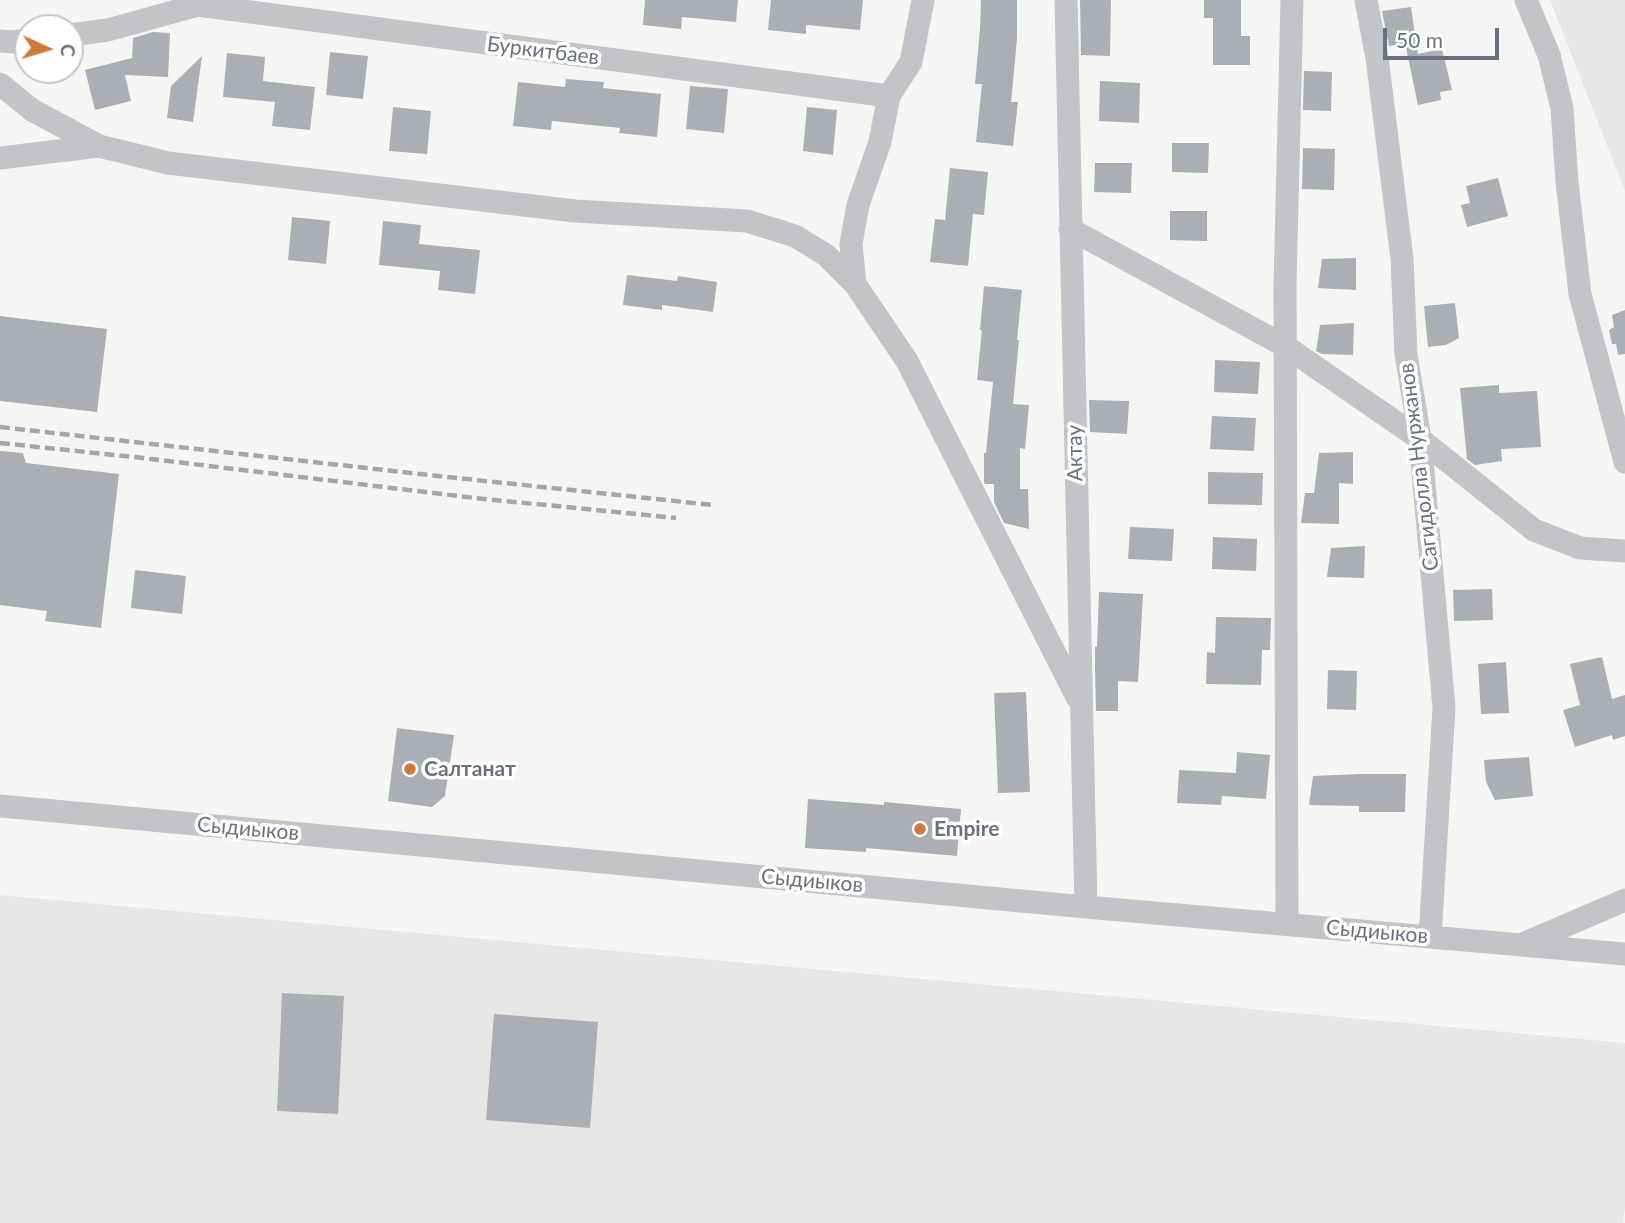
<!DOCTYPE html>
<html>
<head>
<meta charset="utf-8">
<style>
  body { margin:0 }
  #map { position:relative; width:1625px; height:1223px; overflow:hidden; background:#f5f6f3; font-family:Lato,sans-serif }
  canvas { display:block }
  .north { position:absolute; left:14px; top:14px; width:70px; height:70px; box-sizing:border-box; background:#fff; border:2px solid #c3c6cc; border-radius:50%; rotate:94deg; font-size:19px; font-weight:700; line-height:28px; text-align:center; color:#687180 }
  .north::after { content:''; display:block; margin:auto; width:24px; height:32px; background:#cf7a39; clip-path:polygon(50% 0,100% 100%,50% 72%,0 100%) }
  .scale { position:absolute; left:1383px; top:28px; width:116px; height:32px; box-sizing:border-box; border:4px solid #687180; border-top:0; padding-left:9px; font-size:21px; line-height:24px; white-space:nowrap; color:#687180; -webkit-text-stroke:5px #fff; paint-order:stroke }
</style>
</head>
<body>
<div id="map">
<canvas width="1625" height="1223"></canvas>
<div class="north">С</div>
<div class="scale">50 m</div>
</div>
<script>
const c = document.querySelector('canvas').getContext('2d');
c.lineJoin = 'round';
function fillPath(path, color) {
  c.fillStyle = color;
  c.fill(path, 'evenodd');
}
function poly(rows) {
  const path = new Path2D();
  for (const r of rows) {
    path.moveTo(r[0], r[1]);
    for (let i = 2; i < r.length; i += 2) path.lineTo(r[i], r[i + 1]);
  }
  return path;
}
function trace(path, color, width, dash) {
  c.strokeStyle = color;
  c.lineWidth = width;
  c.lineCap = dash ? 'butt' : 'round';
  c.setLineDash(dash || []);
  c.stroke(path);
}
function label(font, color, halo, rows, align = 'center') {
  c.font = font + ' Lato,sans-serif';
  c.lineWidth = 7;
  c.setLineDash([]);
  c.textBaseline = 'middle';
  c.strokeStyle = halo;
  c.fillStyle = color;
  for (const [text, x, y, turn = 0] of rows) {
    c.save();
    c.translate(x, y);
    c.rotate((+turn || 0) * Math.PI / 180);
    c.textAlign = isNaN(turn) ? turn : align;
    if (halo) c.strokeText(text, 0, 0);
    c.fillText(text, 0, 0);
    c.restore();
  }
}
fillPath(poly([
  [1550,0,1625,0,1625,191],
  [0,895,1625,1043,1625,1208,1623,1223,0,1223]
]), '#e6e6e6');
fillPath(poly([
  [645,0,738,0,736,22,682,17,681,29,643,25],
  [771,0,863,0,860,30,806,25,806,34,768,30],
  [981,0,1017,0,1017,39,1011,102,1018,102,1013,146,976,142,982,84,975,84,980,29],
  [1080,0,1111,0,1110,56,1081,55],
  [1204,0,1241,0,1241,36,1250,36,1250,65,1213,65,1213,18,1204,18],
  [1411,7,1418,54,1442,49,1452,90,1440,92,1441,100,1418,105,1405,43,1389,46,1382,11],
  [153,32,170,33,168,77,125,75,131,101,95,110,85,70,132,58,133,38],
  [330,52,368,56,363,99,326,95],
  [227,53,265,57,263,81,315,87,310,130,272,126,275,102,223,97],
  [202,56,193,122,167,118,171,86],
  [1304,71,1332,72,1331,111,1303,110],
  [566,79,604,82,603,88,661,94,657,137,619,133,620,128,552,121,551,130,513,126,518,82,565,87],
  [1100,81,1140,83,1139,123,1099,121],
  [690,86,728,89,724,133,686,129],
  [393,107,431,111,427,154,389,151],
  [807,107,837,110,833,155,803,151],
  [1172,143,1209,143,1208,173,1172,172],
  [1303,148,1335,149,1334,190,1302,189],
  [1095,163,1132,163,1131,193,1094,192],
  [950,168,988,172,984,215,973,214,968,266,930,262,935,219,945,220],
  [1498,178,1508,216,1467,227,1461,205,1470,203,1466,186],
  [1170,211,1207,211,1207,241,1170,240],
  [292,217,330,221,326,264,288,260],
  [383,221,421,225,419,244,480,250,475,294,438,290,440,271,379,265],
  [1356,258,1356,290,1318,288,1322,259],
  [627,275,677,281,678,276,717,282,713,312,662,305,662,310,623,305],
  [984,286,1022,290,1017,340,1019,340,1013,404,1029,405,1025,449,1020,448,1020,489,1028,489,1029,529,1004,523,994,502,994,484,985,484,984,482,984,453,986,453,993,382,977,380,982,330,980,330],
  [1455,303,1459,338,1446,345,1428,347,1424,306],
  [1625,310,1625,354,1618,355,1616,344,1612,344,1609,330,1614,327,1612,315],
  [0,316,107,329,97,412,0,401],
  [1354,323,1353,355,1322,354,1316,351,1320,325],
  [1215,360,1260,362,1258,394,1214,392],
  [1499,385,1499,393,1537,391,1541,447,1501,449,1502,461,1475,465,1467,459,1460,388],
  [1089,400,1129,401,1127,434,1090,432],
  [1212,416,1256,418,1254,451,1210,449],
  [0,451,23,453,26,463,119,474,101,628,45,621,47,611,0,605],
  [1353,452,1353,484,1339,483,1339,524,1301,523,1305,493,1314,493,1319,453],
  [1208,472,1263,473,1262,505,1208,504],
  [1130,527,1174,529,1172,561,1128,559],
  [1213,537,1257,539,1256,571,1212,569],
  [1365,546,1364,578,1327,577,1331,548],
  [135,570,186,576,182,614,131,608],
  [1492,589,1493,620,1454,621,1453,590],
  [1099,592,1143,594,1138,682,1118,681,1118,711,1096,711,1095,666,1095,647,1097,647],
  [1216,617,1271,618,1270,650,1262,650,1261,685,1206,684,1207,652,1215,653],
  [1602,657,1612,699,1625,695,1625,736,1613,740,1612,735,1575,747,1563,710,1580,705,1570,664],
  [1506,662,1509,713,1481,714,1478,664],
  [1328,670,1357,671,1356,710,1327,709],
  [1026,692,1030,792,998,793,994,693],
  [397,728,454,735,445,796,432,807,388,801],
  [1237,752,1270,755,1266,799,1222,796,1221,805,1177,803,1179,770,1236,773],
  [1529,757,1533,796,1495,800,1486,782,1484,760],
  [1360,774,1406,774,1405,812,1359,812,1359,806,1309,805,1313,776],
  [808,799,884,805,884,802,961,809,957,856,866,848,866,852,805,848],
  [282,993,344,996,338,1114,277,1111],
  [494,1014,598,1022,590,1128,486,1120]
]), '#abafb5');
trace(poly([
  [923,0,911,62,889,96,880,142,858,205,851,244,855,284,907,361,1077,697],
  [1066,0,1086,907],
  [1366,0,1377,58,1402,259,1406,354,1420,439,1444,708,1430,937],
  [1526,0,1549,55,1562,108,1567,182,1580,294,1625,462],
  [198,5,889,96],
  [70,35,108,30,198,5,209,0],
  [0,41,13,42,28,40],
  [0,84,32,110,99,146,168,163,575,211,747,221,795,236,826,255,855,284],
  [0,158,99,146],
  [1070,229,1285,346,1420,439,1534,530,1580,548,1625,551],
  [0,806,1086,907,1625,954],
  [1287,924,1285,286,1292,0],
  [1525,943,1625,900]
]), '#c2c4c7', 23);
trace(poly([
  [0,427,438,476,713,505],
  [0,443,143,458,475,498,676,518]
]), '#a3a6ac', 4.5, [10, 5]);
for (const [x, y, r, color] of [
  [410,769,7,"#cf7a39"],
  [920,829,7,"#cf7a39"]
]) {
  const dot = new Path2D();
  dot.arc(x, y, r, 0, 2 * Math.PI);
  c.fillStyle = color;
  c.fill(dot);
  trace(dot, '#fff', 2.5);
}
label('21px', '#687180', '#fff', [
  ["Буркитбаев",543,51,7],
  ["Актау",1075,453,-91],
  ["Сагидолла Нуржанов",1419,467,-97],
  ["Сыдиыков",248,829,5],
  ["Сыдиыков",812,881,5],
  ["Сыдиыков",1377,932,5]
]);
label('bold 21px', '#687180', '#fff', [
  ["Салтанат",424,769],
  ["Empire",934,829]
], 'left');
</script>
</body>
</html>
